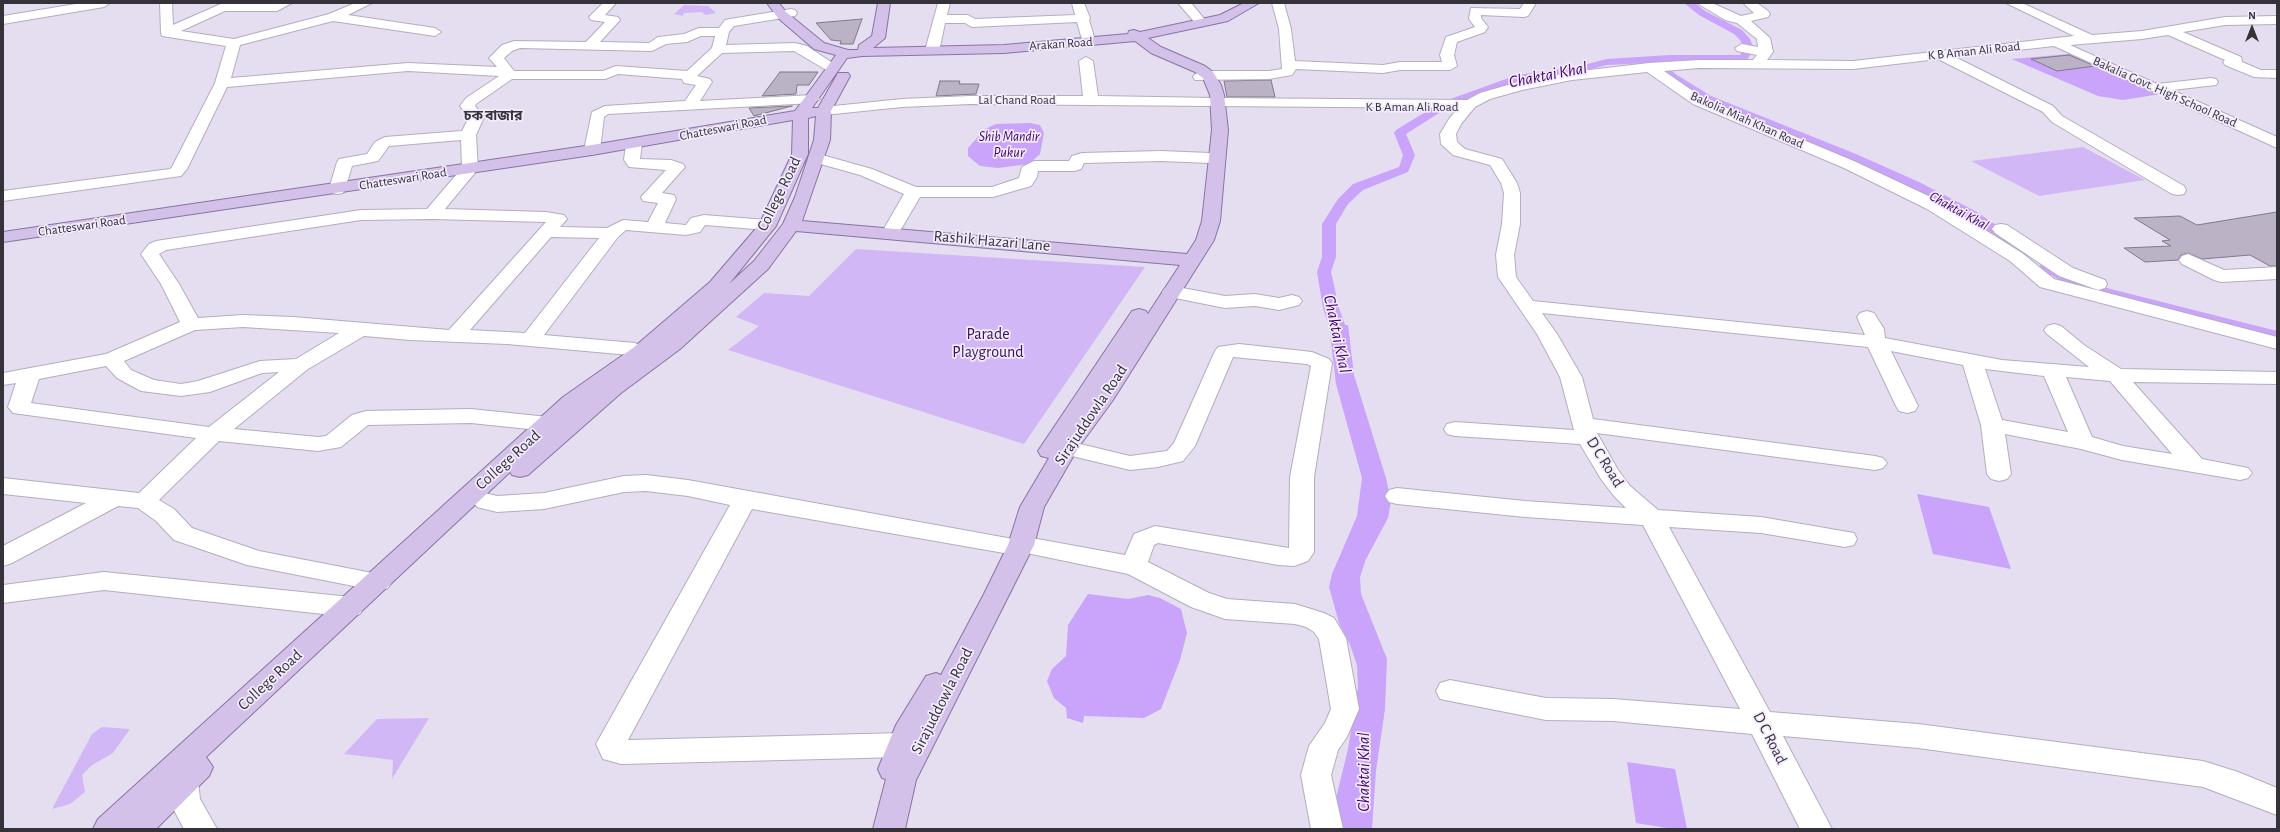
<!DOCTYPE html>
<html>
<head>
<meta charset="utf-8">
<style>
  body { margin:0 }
  #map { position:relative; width:2280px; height:832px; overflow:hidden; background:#e5def0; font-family:"Alegreya Sans",sans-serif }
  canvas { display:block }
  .frame { position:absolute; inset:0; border:4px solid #353239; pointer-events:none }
  .north { position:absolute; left:2232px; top:8px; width:40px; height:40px; -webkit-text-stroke:3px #f3ebfe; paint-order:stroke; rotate:0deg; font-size:11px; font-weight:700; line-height:16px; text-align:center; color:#353239 }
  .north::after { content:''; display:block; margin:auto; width:14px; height:18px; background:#353239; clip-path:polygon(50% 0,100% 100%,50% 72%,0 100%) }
</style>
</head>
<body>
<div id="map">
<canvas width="2280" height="832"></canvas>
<div class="frame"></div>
<div class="north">N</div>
</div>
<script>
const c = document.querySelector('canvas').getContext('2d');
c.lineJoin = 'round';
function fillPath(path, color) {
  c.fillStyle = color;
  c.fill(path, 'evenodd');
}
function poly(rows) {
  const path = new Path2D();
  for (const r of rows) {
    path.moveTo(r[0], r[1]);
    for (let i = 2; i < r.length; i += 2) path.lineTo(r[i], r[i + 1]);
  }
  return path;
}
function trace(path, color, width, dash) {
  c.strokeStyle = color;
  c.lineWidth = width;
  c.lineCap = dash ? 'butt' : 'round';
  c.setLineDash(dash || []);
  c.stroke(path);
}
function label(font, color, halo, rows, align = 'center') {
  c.font = font + ' "Alegreya Sans","Noto Sans Bengali",sans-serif';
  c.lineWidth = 3.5;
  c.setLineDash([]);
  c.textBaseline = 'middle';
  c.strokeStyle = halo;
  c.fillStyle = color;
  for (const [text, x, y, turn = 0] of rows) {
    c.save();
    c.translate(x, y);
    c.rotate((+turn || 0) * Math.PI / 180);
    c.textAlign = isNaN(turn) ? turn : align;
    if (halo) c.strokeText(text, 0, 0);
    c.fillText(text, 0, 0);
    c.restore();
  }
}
fillPath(poly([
  [684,5,708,6,716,13,706,15,701,12,684,13,683,16,674,14],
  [2083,147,2145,180,2039,196,1971,161],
  [856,249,1145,267,1024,444,728,350,759,326,736,317,764,293,809,296],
  [429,718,392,779,393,760,344,754,377,719],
  [102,727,130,729,113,753,92,765,82,775,85,792,70,804,52,809,92,734]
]), '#d2b7f6');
fillPath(poly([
  [2069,54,2127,77,2138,87,2150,89,2161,94,2123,100,2098,96,2012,59],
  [1030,123,1040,125,1044,133,1040,154,1029,164,998,168,980,166,968,156,968,148,985,129,996,124],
  [1329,325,1348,325,1354,375,1386,478,1391,501,1388,518,1366,559,1360,577,1361,594,1387,659,1385,709,1376,771,1372,829,1339,829,1337,811,1337,794,1348,749,1358,687,1357,665,1350,645,1339,623,1329,587,1332,574,1357,516,1362,478,1336,384],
  [1917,494,1989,507,2011,569,1933,554],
  [1088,594,1128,599,1148,595,1160,598,1181,609,1187,633,1180,660,1161,709,1144,718,1084,716,1083,723,1067,718,1066,708,1054,698,1047,681,1052,669,1066,656,1068,625],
  [1627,762,1675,769,1687,829,1673,829,1636,823]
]), '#caa3fb');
fillPath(poly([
  [1684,3,1695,3,1705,11,1742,30,1750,39,1754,49,1747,60,1743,61,1661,62,1677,75,1711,96,1856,154,1919,182,1977,212,2016,239,2018,242,2016,245,2006,245,1967,218,1909,188,1848,160,1703,100,1669,79,1649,63,1607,65,1576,73,1519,81,1450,106,1406,134,1415,155,1408,172,1363,190,1348,204,1336,224,1336,257,1331,272,1339,308,1349,336,1350,346,1348,349,1342,351,1336,349,1323,308,1317,272,1322,257,1322,224,1338,199,1353,184,1399,167,1403,155,1394,133,1396,130,1442,102,1517,75,1576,67,1607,59,1670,55,1740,55,1744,49,1740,40,1734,34,1699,15,1684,3],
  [2046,262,2083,282,2277,331,2277,341,2073,288,2041,269,2039,266,2046,262]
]), '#caa3fb');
const building = poly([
  [862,19,853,44,840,44,841,41,831,40,816,23,862,19],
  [2069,55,2095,66,2057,71,2031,59,2069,55],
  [780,72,818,72,809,85,797,85,796,94,762,96,780,72],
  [1271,80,1275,97,1227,97,1224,81,1271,80],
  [940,81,960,81,959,84,979,84,976,94,936,96,940,81],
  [792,106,754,116,749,108,792,106],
  [2277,212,2277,266,2270,266,2250,255,2202,259,2188,253,2181,255,2178,260,2145,262,2124,248,2171,246,2162,241,2170,240,2134,218,2180,216,2197,225,2277,212]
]);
fillPath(building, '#bbb3c5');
trace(building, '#7f7989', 1);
const minor = poly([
  [82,3,110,3,104,7,3,24,3,16,82,3],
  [160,3,172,3,173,25,223,3,292,3,277,11,225,11,181,31,234,39,329,14,355,3,372,3,348,15,435,28,441,32,435,36,333,21,240,45,231,78,408,63,497,67,489,58,502,45,514,41,586,42,605,22,591,20,589,17,603,3,616,3,605,15,618,17,620,20,600,42,649,43,658,37,684,34,699,28,719,28,725,20,730,19,791,9,795,10,797,13,795,16,734,26,729,32,726,45,795,43,807,46,840,68,833,72,828,71,794,51,722,53,697,76,710,79,712,82,700,101,813,95,820,99,813,103,608,114,604,117,600,150,598,153,592,155,586,153,584,150,592,112,605,106,685,101,696,85,684,83,682,79,618,74,605,79,512,79,476,104,475,106,484,117,476,135,478,169,445,209,546,212,564,215,567,219,560,227,607,228,623,220,648,222,658,203,643,201,641,197,666,170,629,167,624,160,626,144,628,141,634,139,640,141,642,144,640,159,671,160,683,164,685,167,662,193,674,195,676,199,665,223,686,225,691,218,704,215,767,220,773,221,776,225,773,229,767,230,705,225,700,232,686,235,626,230,618,237,544,335,635,343,647,348,650,352,647,356,640,358,630,355,507,344,410,340,364,336,308,369,234,429,318,437,326,436,352,415,366,411,471,409,548,417,556,419,559,424,556,429,548,431,471,423,368,425,341,447,318,451,219,441,159,500,174,509,192,528,259,551,388,576,392,582,388,588,379,591,247,565,174,540,156,521,138,508,118,506,12,563,3,566,3,546,86,503,3,494,3,478,139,493,196,438,13,413,8,407,16,383,3,385,3,373,106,354,180,322,161,284,141,254,149,244,156,241,361,210,427,209,462,168,461,140,389,146,378,161,352,166,345,189,343,193,337,194,331,193,329,189,337,162,339,159,367,154,375,142,385,137,462,131,469,117,460,106,466,98,499,76,408,71,227,87,187,169,181,176,3,201,3,191,170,169,172,167,215,83,226,46,162,36,161,33,160,3],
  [701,36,715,36,712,48,687,71,616,66,603,71,514,71,504,58,512,51,520,48,652,51,666,44,687,42,701,36],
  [432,219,546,222,449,330,293,317,243,315,198,318,179,284,159,254,166,250,361,220,432,219],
  [551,237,599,238,525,333,470,330,551,237],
  [243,327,339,333,296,359,260,361,198,381,181,384,154,380,131,370,124,361,195,330,243,327],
  [106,366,117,378,141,391,181,396,210,392,262,373,279,372,209,427,31,403,39,379,106,366],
  [938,3,950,3,947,15,968,15,975,19,1075,15,1072,3,1084,3,1090,18,1089,20,1095,40,1093,43,1083,43,1077,22,972,27,965,23,945,23,940,47,933,51,926,47,938,3],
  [1178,3,1191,3,1206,21,1204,24,1196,24,1178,3],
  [1272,3,1284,3,1291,29,1295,61,1383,65,1400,62,1442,62,1440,55,1446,37,1475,27,1469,19,1471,8,1520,9,1524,3,1536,3,1528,16,1524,17,1481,15,1481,18,1488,27,1485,32,1457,42,1454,55,1457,66,1450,70,1400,70,1383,73,1296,69,1292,75,1269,79,1195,80,1193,77,1195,74,1208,71,1269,71,1282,69,1279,29,1272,3],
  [1697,3,1712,3,1741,16,1754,13,1743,3,1757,3,1768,11,1770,14,1768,17,1751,21,1770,38,1773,52,1767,60,1853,61,2074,36,2006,3,2022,3,2092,35,2142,31,2225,17,2277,16,2277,24,2225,25,2183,32,2241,57,2242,62,2261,70,2277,70,2277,78,2254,77,2225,65,2223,62,2225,60,2168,35,2142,39,2070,45,2157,84,2211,78,2216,79,2218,82,2216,85,2172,90,2277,137,2277,148,2054,46,1955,57,2053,106,2062,116,2184,186,2186,190,2184,194,2178,195,2172,194,2052,122,2043,112,1938,59,1853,69,1699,68,1664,71,1703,98,1856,162,1939,201,2022,253,2054,279,2277,337,2277,349,2040,287,2010,261,1927,209,1844,168,1693,104,1647,72,1572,80,1522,90,1490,99,1475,107,1461,124,1456,134,1457,142,1465,149,1502,159,1517,183,1520,193,1520,224,1514,255,1516,277,1533,301,1865,335,1857,317,1860,313,1867,311,1874,313,1884,329,1885,338,2002,360,2089,367,2047,334,2044,330,2047,326,2054,324,2061,326,2084,345,2121,369,2277,372,2277,384,2133,382,2202,459,2248,468,2252,473,2248,478,2240,480,2122,460,2081,449,2005,434,2011,474,2007,479,1999,481,1991,479,1987,474,1981,425,1963,365,1891,351,1918,406,1915,411,1907,413,1899,411,1896,406,1868,347,1542,313,1557,334,1582,377,1593,419,1875,456,1883,458,1887,463,1883,468,1875,470,1597,433,1618,470,1630,486,1658,510,1761,517,1854,533,1857,539,1854,545,1845,547,1761,533,1669,527,1770,712,1918,724,2203,761,2238,772,2277,788,2277,815,2203,787,1918,748,1783,736,1832,829,1800,829,1752,734,1613,721,1546,720,1440,699,1436,691,1440,683,1450,680,1546,698,1613,699,1740,709,1643,525,1525,517,1397,504,1389,502,1385,496,1389,490,1397,488,1525,501,1626,508,1614,496,1601,479,1580,444,1455,436,1447,434,1444,429,1447,424,1455,422,1574,430,1560,377,1537,334,1498,277,1496,255,1502,224,1504,193,1501,183,1490,165,1453,155,1441,144,1440,134,1449,119,1458,108,970,104,902,107,824,115,817,111,824,107,902,99,970,96,1083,96,1079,61,1086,57,1093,61,1098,96,1214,98,1467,100,1480,93,1515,83,1572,72,1649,63,1699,60,1753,60,1757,55,1737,51,1735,48,1742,44,1758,47,1757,39,1737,23,1725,20,1697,3],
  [1985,369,2044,376,2068,432,2002,420,1985,369],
  [2066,377,2110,381,2172,454,2123,446,2092,437,2066,377],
  [1161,151,1210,153,1216,155,1218,158,1216,161,1210,163,1161,161,1084,163,1081,169,1075,171,1038,171,1037,177,1031,186,993,197,920,197,897,236,891,237,885,236,882,232,904,194,860,175,810,161,808,158,810,155,816,153,822,155,872,169,916,187,992,187,1019,178,1022,167,1034,161,1069,161,1072,156,1082,153,1161,151],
  [2001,224,2007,225,2073,268,2105,280,2107,284,2105,288,2098,290,2059,276,1995,233,1992,229,1995,225,2001,224],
  [2188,254,2224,270,2277,267,2277,279,2221,282,2214,280,2182,264,2179,260,2182,256,2188,254],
  [1172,286,1225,296,1255,294,1279,298,1292,295,1299,297,1302,301,1299,305,1279,310,1255,306,1225,308,1165,296,1162,292,1165,288,1172,286],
  [1239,344,1312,352,1329,359,1332,363,1314,477,1314,552,1308,561,1294,566,1278,565,1158,543,1154,545,1148,562,1209,593,1227,599,1295,604,1324,613,1334,618,1346,638,1359,709,1347,737,1338,750,1331,775,1343,829,1311,829,1301,775,1309,746,1325,723,1331,709,1319,639,1314,632,1306,627,1295,624,1225,619,1191,607,1128,574,1012,550,1004,553,752,509,628,740,903,733,914,736,918,745,914,754,903,757,621,764,603,759,596,744,730,505,688,496,646,491,624,492,544,509,497,512,477,507,473,501,477,495,485,493,497,496,544,493,624,476,646,475,688,480,1013,539,1021,536,1125,555,1134,534,1155,526,1289,548,1290,477,1311,366,1307,364,1233,357,1195,446,1183,461,1158,467,1130,470,1068,455,1065,450,1068,445,1076,443,1130,456,1167,451,1174,443,1215,351,1218,347,1239,344],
  [104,572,351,597,360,600,364,607,360,614,351,617,104,590,3,603,3,585,104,572],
  [183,768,194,772,198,781,200,799,217,829,184,829,169,801,168,781,172,772,183,768]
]);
const major = poly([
  [767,3,779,3,786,12,824,43,848,50,858,50,859,45,872,36,878,3,890,3,885,38,873,48,1004,45,1128,34,1129,31,1134,30,1140,32,1220,15,1244,3,1259,3,1228,21,1148,38,1161,47,1205,66,1213,72,1221,85,1224,95,1228,130,1220,221,1214,240,1113,400,1078,448,1044,507,1034,545,916,780,905,829,873,829,886,779,882,778,878,769,896,725,926,676,936,673,941,675,984,594,1008,545,1020,507,1049,458,1041,456,1038,451,1132,311,1139,309,1146,311,1148,314,1180,265,796,231,768,269,680,349,621,393,528,475,520,477,512,475,510,472,206,757,213,767,209,776,156,829,93,829,98,819,563,397,633,348,710,282,759,225,792,154,793,120,592,155,3,242,3,232,592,145,795,111,836,55,814,49,778,18,767,3],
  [1135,41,1151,53,1195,72,1203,78,1210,95,1212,130,1202,221,1196,240,1187,254,802,221,830,140,831,111,850,76,848,73,838,73,818,108,812,108,847,58,862,56,1004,53,1135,41],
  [816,116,814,140,795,197,783,224,754,261,729,284,776,226,808,154,808,118,816,116]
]);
trace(minor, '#b4adbe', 2);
trace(major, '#8874a2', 2);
fillPath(minor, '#fff');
fillPath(major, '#d3c1e9');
label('13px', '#353239', '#f3ebfe', [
  ["Arakan Road",1061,44,-4],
  ["K B Aman Ali Road",1974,51,-6],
  ["Bakalia Govt. High School Road",2165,92,24],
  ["Lal Chand Road",1017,100],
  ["K B Aman Ali Road",1412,107],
  ["Bakolia Miah Khan Road",1747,120,24],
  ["Chatteswari Road",723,128,-11],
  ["Chatteswari Road",403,179,-9],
  ["Chatteswari Road",82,226,-8]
]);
label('bold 14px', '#353239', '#f3ebfe', [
  ["চক বাজার",493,116]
]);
label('italic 14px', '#41016c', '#f3ebfe', [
  ["Shib Mandir",1009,137],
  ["Pukur",1009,153],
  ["Chaktai Khal",1959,211,29]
]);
label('16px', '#353239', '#f3ebfe', [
  ["College Road",779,194,-64],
  ["Rashik Hazari Lane",992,241,5],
  ["Sirajuddowla Road",1091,415,-56],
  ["College Road",508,460,-42],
  ["D C Road",1605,462,58],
  ["College Road",270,680,-43],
  ["Sirajuddowla Road",942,701,-63],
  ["D C Road",1770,738,63]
]);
label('16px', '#39105c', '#f3ebfe', [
  ["Parade",988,334],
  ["Playground",988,352]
]);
label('italic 17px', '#41016c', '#f3ebfe', [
  ["Chaktai Khal",1548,75,-11],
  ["Chaktai Khal",1337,334,78],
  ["Chaktai Khal",1364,772,-90]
]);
</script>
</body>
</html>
